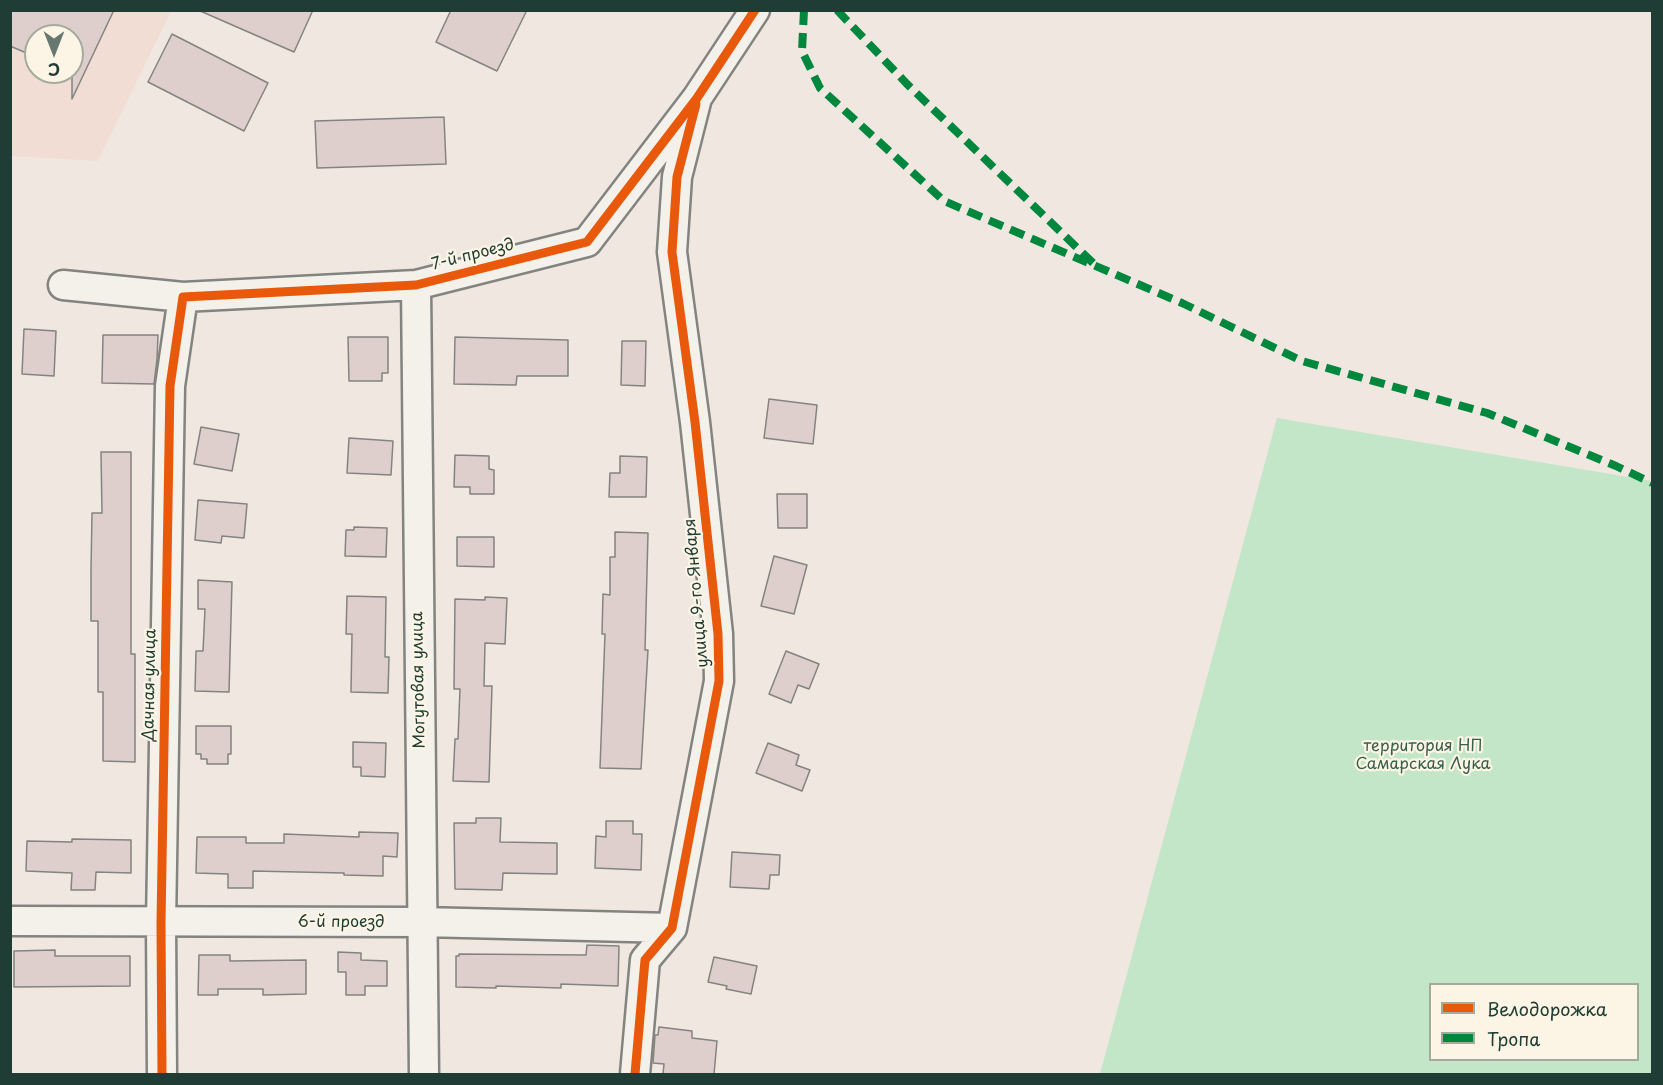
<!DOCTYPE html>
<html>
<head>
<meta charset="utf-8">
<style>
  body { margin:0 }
  #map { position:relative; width:1663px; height:1085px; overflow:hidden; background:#f0e7e0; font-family:"Playpen Sans",sans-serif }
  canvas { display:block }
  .frame { position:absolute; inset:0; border:12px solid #1f3d34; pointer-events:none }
  .legend { position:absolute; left:1429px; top:983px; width:210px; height:78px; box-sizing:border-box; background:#fcf5e5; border:2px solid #a4ab9e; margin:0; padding:8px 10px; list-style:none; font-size:18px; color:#1f3d34 }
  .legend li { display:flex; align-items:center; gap:12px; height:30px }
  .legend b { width:30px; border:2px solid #a4ab9e }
  .north { position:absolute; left:24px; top:24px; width:60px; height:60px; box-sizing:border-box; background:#fcf5e5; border:2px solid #a4ab9e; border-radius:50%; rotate:180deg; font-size:16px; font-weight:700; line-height:24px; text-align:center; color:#1f3d34 }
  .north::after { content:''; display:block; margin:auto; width:21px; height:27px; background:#687870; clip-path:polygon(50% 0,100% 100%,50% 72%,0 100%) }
</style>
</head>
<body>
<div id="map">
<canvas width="1663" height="1085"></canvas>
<div class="frame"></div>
<ul class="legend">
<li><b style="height:8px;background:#e8590c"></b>Велодорожка</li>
<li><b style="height:8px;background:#00873e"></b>Тропа</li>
</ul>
<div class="north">С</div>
</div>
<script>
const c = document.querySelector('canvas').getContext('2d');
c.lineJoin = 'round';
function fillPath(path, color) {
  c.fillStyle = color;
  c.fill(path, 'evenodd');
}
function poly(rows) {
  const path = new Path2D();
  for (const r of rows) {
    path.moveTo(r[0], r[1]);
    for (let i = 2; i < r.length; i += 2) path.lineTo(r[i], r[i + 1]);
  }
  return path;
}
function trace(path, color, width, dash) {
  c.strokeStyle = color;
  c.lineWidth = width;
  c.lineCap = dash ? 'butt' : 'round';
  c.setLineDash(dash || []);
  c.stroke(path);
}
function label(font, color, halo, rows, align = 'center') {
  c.font = font + ' "Playpen Sans",sans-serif';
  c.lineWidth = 4.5;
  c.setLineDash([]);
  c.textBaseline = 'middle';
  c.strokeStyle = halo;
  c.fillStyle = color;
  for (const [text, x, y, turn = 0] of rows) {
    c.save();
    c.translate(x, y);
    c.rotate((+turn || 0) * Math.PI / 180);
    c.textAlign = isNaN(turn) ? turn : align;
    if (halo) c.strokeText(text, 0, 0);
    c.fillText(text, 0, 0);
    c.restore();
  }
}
fillPath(poly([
  [10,11,171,11,98,161,11,156],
  [36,36,72,36,72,72,36,72]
]), '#f1ddd4');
fillPath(poly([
  [1277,418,1652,481,1652,1074,1100,1074],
  [1430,984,1638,984,1638,1060,1430,1060]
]), '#c2e6c7');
const building = poly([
  [10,10,114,10,72,99,72,36,36,36,36,57,10,46,10,10],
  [198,10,313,10,294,52,198,10],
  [451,10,527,10,497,71,436,42,451,10],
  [172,34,268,83,244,131,148,82,172,34],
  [444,117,446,164,317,168,315,121,444,117],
  [24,329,56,331,54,376,22,374,24,329],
  [103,335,158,335,157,359,154,384,102,383,103,335],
  [348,337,388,337,388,373,382,373,382,381,349,381,348,337],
  [455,337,568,340,568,376,517,376,516,385,454,384,455,337],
  [622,341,646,341,645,386,621,385,622,341],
  [769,399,817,405,813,444,764,438,769,399],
  [201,427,239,434,232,471,194,464,201,427],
  [349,438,393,441,391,475,347,473,349,438],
  [101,452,131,452,131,654,135,654,135,762,103,761,103,692,98,692,98,621,91,621,91,571,92,513,102,513,101,452],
  [455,455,489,456,489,469,494,470,494,494,470,494,470,487,454,487,455,455],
  [620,456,647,457,646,497,609,497,610,473,620,473,620,456],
  [777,494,807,494,807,528,778,528,777,494],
  [198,500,247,504,244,538,222,536,221,543,195,540,198,500],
  [354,527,387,528,386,557,345,556,346,530,354,530,354,527],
  [615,532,648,533,645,650,648,650,641,769,600,768,605,634,602,634,603,594,610,595,610,557,615,557,615,532],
  [457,537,494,537,494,567,457,566,457,537],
  [774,556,807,565,794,614,761,606,774,556],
  [198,580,232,582,229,692,195,691,196,651,203,651,205,609,198,609,198,580],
  [347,596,386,597,385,657,389,657,388,693,351,692,352,634,346,634,347,596],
  [485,597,507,598,505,644,485,643,484,686,492,686,489,782,453,781,455,739,458,739,460,689,454,689,455,599,485,600,485,597],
  [786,651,819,664,809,689,798,685,791,703,769,694,786,651],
  [196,726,231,726,231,754,228,754,228,764,207,764,207,759,201,759,201,754,196,754,196,726],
  [353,742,386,743,385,777,361,776,361,767,353,767,353,742],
  [768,743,799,755,796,765,810,770,802,791,756,773,768,743],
  [476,818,501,818,500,842,557,843,557,874,503,873,502,890,455,889,454,823,476,823,476,818],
  [606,821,633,821,633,834,642,834,641,870,595,868,596,836,606,837,606,821],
  [359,832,398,833,397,857,383,856,383,876,344,875,344,873,253,871,253,888,228,888,228,874,196,873,197,837,246,837,246,843,284,843,284,834,359,837,359,832],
  [72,839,131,840,131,873,96,872,95,890,71,890,72,873,26,871,27,841,72,842,72,839],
  [732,852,780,855,779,875,770,875,769,889,730,887,732,852],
  [587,945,619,946,618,986,561,984,561,988,496,986,496,988,456,987,456,956,459,956,459,954,586,955,587,945],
  [55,950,55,956,130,956,130,986,14,987,14,951,55,950],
  [338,952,361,953,361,960,387,961,387,986,365,986,365,995,346,995,346,972,338,972,338,952],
  [199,955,230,955,230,961,306,960,306,994,263,995,263,989,218,989,218,995,198,995,199,955],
  [714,957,757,966,751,994,726,989,727,986,708,982,714,957],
  [659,1027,692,1031,692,1038,717,1041,714,1074,663,1074,664,1064,653,1063,655,1035,658,1035,659,1027]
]);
fillPath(building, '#dfcfcc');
trace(building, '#83847f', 1.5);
const minor = poly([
  [63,285,183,297,416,285,587,242,697,98,755,10],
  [416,285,424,1074],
  [10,921,422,922,672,928],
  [162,1074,161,923,170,386,183,297],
  [635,1074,645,960,672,928,719,681,718,634,695,422,672,252,677,177,697,98]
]);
trace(minor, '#83847f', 33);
trace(minor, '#f4f0ea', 28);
trace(poly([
  [804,10,802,51,820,88,944,201,1182,303,1302,361,1487,413,1616,466,1652,483],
  [837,10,907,84,1093,263]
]), '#00873e', 8, [15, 8]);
trace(poly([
  [162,1074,161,923,170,386,183,297,416,285,587,242,697,98,755,10],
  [635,1074,645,960,672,928,719,681,718,634,695,422,672,252,677,177,696,104]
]), '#e8590c', 9);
label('16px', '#1f3d34', '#fcf5e5', [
  ["7-й проезд",473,255,-14],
  ["улица 9-го Января",697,593,-95],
  ["Могутовая улица",419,680,-91],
  ["Дачная улица",150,685,-89],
  ["6-й проезд",341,923]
]);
label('16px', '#385f4d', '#fcf5e5', [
  ["территория НП",1423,747],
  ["Самарская Лука",1423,765]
]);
</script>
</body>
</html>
